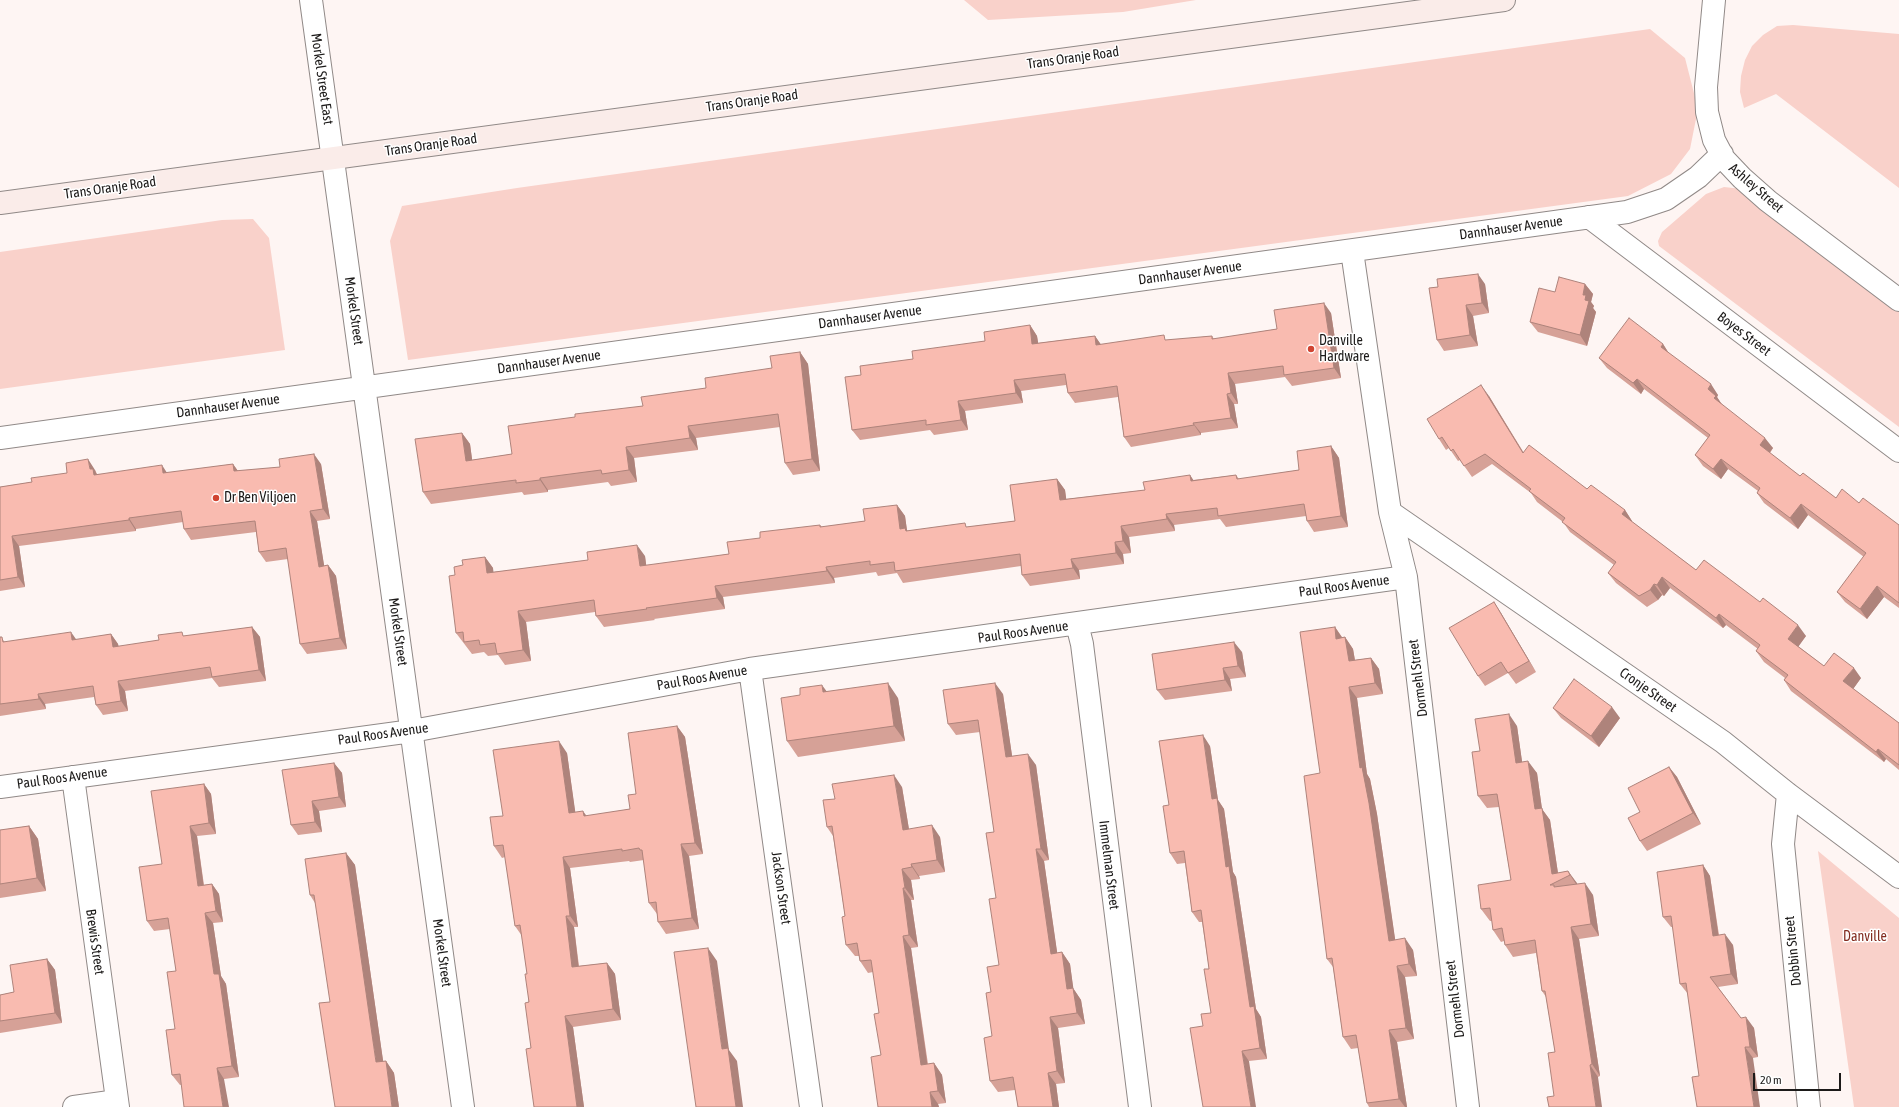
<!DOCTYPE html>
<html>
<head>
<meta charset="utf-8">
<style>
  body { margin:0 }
  #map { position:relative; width:1899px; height:1107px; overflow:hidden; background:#fef5f3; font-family:"Asap Condensed",sans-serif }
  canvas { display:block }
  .scale { position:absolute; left:1753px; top:1073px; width:88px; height:18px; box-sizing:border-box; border:2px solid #1c1a19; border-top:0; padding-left:5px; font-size:12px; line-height:14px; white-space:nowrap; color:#1c1a19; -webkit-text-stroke:3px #fff; paint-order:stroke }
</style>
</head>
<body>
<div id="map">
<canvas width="1899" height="1107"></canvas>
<div class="scale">20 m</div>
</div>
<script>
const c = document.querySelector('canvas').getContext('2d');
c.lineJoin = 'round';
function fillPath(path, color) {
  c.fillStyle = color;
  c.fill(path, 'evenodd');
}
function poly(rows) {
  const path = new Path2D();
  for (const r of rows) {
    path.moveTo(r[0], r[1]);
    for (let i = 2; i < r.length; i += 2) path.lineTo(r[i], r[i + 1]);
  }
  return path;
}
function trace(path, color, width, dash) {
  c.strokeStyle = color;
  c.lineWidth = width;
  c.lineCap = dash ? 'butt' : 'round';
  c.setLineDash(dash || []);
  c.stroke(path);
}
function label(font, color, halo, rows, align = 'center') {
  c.font = font + ' "Asap Condensed",sans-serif';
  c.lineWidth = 3;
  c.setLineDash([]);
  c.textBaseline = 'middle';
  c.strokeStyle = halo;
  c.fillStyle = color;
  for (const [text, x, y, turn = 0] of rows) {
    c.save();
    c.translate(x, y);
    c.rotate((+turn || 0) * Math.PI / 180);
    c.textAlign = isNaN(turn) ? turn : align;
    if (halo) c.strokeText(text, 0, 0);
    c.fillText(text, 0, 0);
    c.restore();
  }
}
fillPath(poly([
  [964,0,1196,0,1123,12,988,20],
  [1793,25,1899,34,1899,188,1776,94,1744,108,1740,92,1741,76,1745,60,1752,46,1763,35,1777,26],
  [1650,29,1685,58,1698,109,1690,149,1671,174,1628,196,408,360,390,241,402,206,517,188],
  [1724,187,1742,189,1899,310,1899,427,1659,246,1658,241,1662,232,1706,194],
  [253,219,269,238,285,350,0,389,0,252,222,220],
  [1818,851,1899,918,1899,1107,1854,1107]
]), '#f9d1ca');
const minor = poly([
  [311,0,463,1107],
  [1714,0,1706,87,1707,112,1714,140,1724,159,1742,178,1768,201,1899,300],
  [1589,217,1899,451],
  [1352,251,1390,512,1406,577,1468,1107],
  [0,438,1627,212,1666,199,1698,177,1722,154],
  [1390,512,1723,742,1788,794,1899,877],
  [1077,624,1082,644,1140,1107],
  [750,669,811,1107],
  [73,777,118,1107],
  [0,787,412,731,750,669,1406,577],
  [1788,794,1783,844,1809,1107],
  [74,1107,117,1101]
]);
const secondary = poly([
  [0,203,1504,0]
]);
trace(minor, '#908987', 24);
trace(secondary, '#908987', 24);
trace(minor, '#fff', 22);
trace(secondary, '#faece9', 22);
fillPath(poly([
  [1485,284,1489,313,1473,316,1478,346,1444,351,1437,340,1429,288],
  [1585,284,1593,294,1591,302,1594,306,1593,308,1596,312,1587,346,1538,332,1530,322,1555,292],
  [1331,313,1341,378,1292,386,1285,377,1235,384,1238,404,1234,404,1238,428,1201,433,1201,435,1131,447,1124,437,1118,397,1075,403,1068,393,1066,385,1021,391,1023,403,965,411,968,430,934,435,930,430,860,440,852,430,861,375,913,359,985,341,1030,325,1037,336,1038,343,1095,336,1101,345,1168,340,1212,336,1214,339,1277,329],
  [1663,344,1668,352,1718,395,1717,397,1722,405,1773,448,1770,453,1800,476,1836,498,1859,503,1899,525,1899,608,1884,597,1867,619,1845,602,1837,592,1864,557,1808,515,1798,529,1764,503,1757,493,1758,491,1728,469,1721,479,1703,466,1695,455,1708,438,1644,389,1641,394,1607,368,1599,358],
  [800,352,808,364,820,471,793,475,785,463,780,427,696,438,698,450,634,458,637,482,611,486,608,482,548,490,548,492,524,495,522,492,431,504,423,492,462,433,470,444,472,460,512,454,575,417,643,406,706,388,772,368],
  [1489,396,1524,453,1625,510,1632,521,1632,522,1696,570,1806,636,1798,646,1824,666,1861,678,1853,689,1899,723,1899,770,1886,759,1884,762,1791,691,1784,680,1785,678,1764,662,1756,651,1758,649,1726,625,1723,628,1670,588,1664,596,1662,595,1658,600,1647,607,1616,583,1608,573,1614,565,1570,532,1563,522,1537,502,1531,493,1492,464,1472,477,1460,460,1458,461,1449,448,1446,450,1439,439],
  [1331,446,1339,458,1348,527,1314,532,1307,521,1306,516,1226,527,1220,519,1174,525,1175,531,1129,537,1131,553,1123,554,1124,564,1079,570,1080,579,1030,586,1022,575,1021,566,903,583,897,573,878,576,876,572,834,578,835,583,723,597,725,609,654,619,655,620,604,627,596,616,595,612,526,622,531,661,505,665,498,655,488,656,484,652,472,654,456,633,455,575,463,565,485,557,493,568,493,572,645,556,646,566,729,554,760,538,820,525,822,527,865,521,897,505,905,516,907,531,967,527,1015,521,1057,479,1065,490,1066,499,1145,490,1190,475,1193,480,1236,475,1239,479,1299,470],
  [233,464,238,471,321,464,330,519,317,521,324,566,328,565,336,576,347,649,307,654,300,644,288,559,266,562,259,552,256,532,191,540,184,529,183,522,136,529,136,531,19,546,25,587,0,591,0,487,32,482,95,470,97,474,167,473],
  [1494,602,1501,613,1536,672,1516,684,1508,673,1485,686,1478,676],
  [252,627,260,637,266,681,219,687,212,678,125,691,128,711,103,715,96,705,94,697,45,704,46,709,0,716,0,637,5,642,76,640,111,634,118,644,119,647,185,636],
  [1335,627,1342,637,1345,637,1353,649,1355,660,1371,658,1379,669,1383,694,1357,698,1367,774,1370,779,1377,814,1395,940,1413,950,1417,976,1405,977,1414,1039,1397,1042,1407,1107,1369,1107,1367,1103,1358,1048,1351,1049,1343,1037,1333,967,1327,959,1320,773],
  [1242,652,1246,677,1230,679,1232,691,1165,700,1157,690],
  [827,691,898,698,905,741,798,757,787,741],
  [1003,694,1012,756,1036,765,1049,860,1044,861,1057,953,1062,952,1070,964,1073,988,1081,1000,1085,1024,1058,1028,1065,1083,1056,1084,1059,1107,1018,1107,1015,1090,998,1092,990,1081,992,1036,991,992,999,965,996,898,994,832,980,732,956,735,948,724],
  [1553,708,1620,718,1599,747,1561,718],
  [677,726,685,737,703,854,689,856,699,929,666,934,658,922,657,914,649,903,644,860,630,862,629,861,570,868,578,927,574,927,579,966,607,963,615,974,621,1020,573,1027,584,1107,534,1107,527,974,522,936,515,926,505,857,502,858,494,846,503,816,567,753,575,812,587,816,630,809,636,794],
  [1517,726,1522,762,1537,773,1542,809,1550,820,1558,873,1568,871,1577,884,1593,895,1599,936,1579,939,1600,1076,1598,1077,1554,1096,1555,1052,1546,997,1542,991,1536,953,1513,957,1505,945,1504,941,1501,942,1493,930,1492,921,1490,921,1481,909,1511,880,1499,807,1487,808,1478,796,1480,751],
  [1210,746,1218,800,1224,809,1233,872,1236,877,1256,1009,1261,1017,1267,1059,1249,1061,1203,1026,1211,1013,1209,969,1202,922,1199,922,1192,912,1185,863,1177,864,1170,853,1169,805],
  [334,763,342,773,346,807,319,811,322,832,298,835,291,825],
  [1669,767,1677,777,1701,824,1647,851,1640,841,1640,812],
  [204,784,211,794,216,834,197,836,204,885,212,884,219,894,223,922,213,923,221,976,226,984,239,1077,180,1085,172,1075,175,1029,176,971,170,929,154,931,147,921,162,864],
  [902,787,909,829,940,837,945,872,919,876,920,879,911,880,914,900,911,900,918,947,911,948,928,1064,934,1063,942,1075,946,1103,938,1104,939,1107,878,1107,881,1055,879,1013,873,972,868,973,860,961,859,956,855,956,846,945,845,916,833,836,827,827],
  [29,826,38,839,46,891,0,898,0,830],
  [346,853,355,865,383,1061,386,1061,394,1073,399,1107,315,903,310,895],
  [1703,865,1710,876,1719,935,1733,945,1738,984,1718,987,1741,1018,1754,1028,1758,1057,1753,1058,1699,1076,1688,994,1680,984,1673,927,1671,927,1663,917],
  [47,959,55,970,62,1023,0,1033,0,995,14,992]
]), '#d6a197');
fillPath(poly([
  [1478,274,1485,284,1489,313,1482,303],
  [1585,284,1593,294,1591,302,1594,306,1593,308,1596,312,1587,346,1580,335,1585,300,1583,295],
  [1324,303,1331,313,1341,378,1334,368],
  [1466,305,1473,316,1478,346,1470,335],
  [1030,325,1037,336,1040,354,1032,344],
  [1095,336,1102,346,1096,345],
  [1663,344,1670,355,1661,347],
  [800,352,808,364,820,471,812,459],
  [1228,373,1235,384,1238,404,1231,393],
  [1637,379,1644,389,1641,394,1633,383],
  [1014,380,1021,391,1023,403,1016,393],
  [1711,384,1718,395,1717,397,1723,406,1721,409,1708,389],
  [1481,385,1489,396,1530,464,1523,453],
  [1227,394,1234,404,1238,428,1231,418],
  [958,401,965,411,968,430,961,420],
  [1193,423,1201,433,1201,435,1194,425],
  [688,426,696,438,698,450,690,438],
  [462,433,470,444,474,473,466,461],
  [1765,438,1773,448,1767,456,1760,445],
  [1331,446,1339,458,1348,527,1341,516],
  [626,447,634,458,637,482,629,470],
  [314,454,321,464,330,519,323,509],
  [88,459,95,470,96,473,100,479,101,485,90,469],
  [1721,459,1728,469,1721,479,1713,469],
  [233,464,240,474,234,471],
  [162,465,169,476,163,473],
  [1190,475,1198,487,1191,481],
  [540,478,548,490,548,492,540,480],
  [1057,479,1065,490,1068,511,1060,500],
  [1801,504,1808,515,1798,529,1790,518],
  [897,505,905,516,907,530,913,540,900,529],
  [1625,510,1632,521,1629,525,1622,514],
  [310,511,317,521,326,577,319,567],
  [1166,514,1174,525,1175,531,1167,519],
  [129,518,136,529,136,531,129,520],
  [1121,526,1129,537,1131,553,1123,541],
  [12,536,19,546,25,587,18,577],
  [1115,542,1123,554,1124,564,1116,553],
  [637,545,645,556,648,578,640,566],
  [485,557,493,568,495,584,487,573],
  [1071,559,1079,570,1080,579,1073,568],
  [328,565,336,576,347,649,340,638],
  [826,567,834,578,835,583,827,571],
  [1662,577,1670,588,1664,596,1657,585],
  [1654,584,1662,595,1658,600,1650,590],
  [715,586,723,597,725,609,717,598],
  [1877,586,1884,597,1867,619,1860,609],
  [1494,602,1501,613,1536,672,1529,661],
  [518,611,526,622,531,661,523,650],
  [1719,614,1726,625,1723,628,1716,618],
  [1798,625,1806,636,1796,650,1788,639],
  [252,627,260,637,266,681,259,670],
  [1335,627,1343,639,1336,639],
  [71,632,78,642,72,640],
  [111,634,118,644,120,658,113,647],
  [1345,637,1353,649,1357,673,1349,661],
  [1234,642,1242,652,1246,677,1238,666],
  [1371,658,1379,669,1383,694,1375,683],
  [1223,668,1230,679,1232,691,1225,680],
  [1854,668,1861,678,1851,692,1843,681],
  [118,681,125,691,128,711,121,701],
  [888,683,898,698,905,741,894,726],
  [995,683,1003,694,1014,769,1006,757],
  [822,685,833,700,823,692],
  [1349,687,1357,698,1367,774,1370,779,1377,814,1397,952,1389,941,1360,768],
  [38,694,45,704,46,709,39,699],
  [1612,707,1620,718,1599,747,1591,736],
  [1509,714,1517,726,1524,775,1516,763],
  [677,726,685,737,703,854,695,843],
  [1203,735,1210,746,1218,800,1224,809,1233,872,1236,877,1256,1009,1261,1017,1267,1059,1260,1048,1250,1007,1226,867,1212,799],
  [559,741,567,753,577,824,569,813],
  [1878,749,1886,759,1884,762,1876,752],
  [1028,754,1036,765,1049,860,1041,849],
  [1528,761,1537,773,1542,809,1550,820,1559,880,1552,874,1535,809],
  [334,763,342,773,346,807,339,797],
  [1669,767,1677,777,1701,824,1693,813],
  [894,775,902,787,911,842,903,830],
  [204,784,211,794,216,834,209,823],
  [312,801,319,811,322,832,315,822],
  [583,811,591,822,584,816],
  [932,825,940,837,945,872,937,860],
  [29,826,38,839,46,891,37,878],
  [190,826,197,836,205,896,198,886],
  [681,844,689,856,699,929,692,918],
  [1036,849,1044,861,1059,965,1051,954],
  [346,853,355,865,385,1074,376,1062],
  [563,857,570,868,578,927,570,916],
  [911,864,919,876,920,879,912,867],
  [1703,865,1710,876,1720,946,1713,936],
  [902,869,911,880,914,900,905,888],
  [1568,871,1577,883,1578,887,1570,875],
  [1585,883,1593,895,1599,936,1591,924],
  [212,884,219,894,223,922,216,911],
  [903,888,911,900,918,947,909,935],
  [205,913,213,923,221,976,226,984,239,1077,232,1066,214,974],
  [566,916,574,927,580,979,572,967],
  [1571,927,1579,939,1600,1076,1592,1064],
  [1725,934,1733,945,1738,984,1731,974],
  [903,936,911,948,929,1076,921,1065],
  [1405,938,1413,950,1417,976,1409,964],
  [708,948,717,961,729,1050,737,1061,743,1107,736,1107,722,1049],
  [1062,952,1070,964,1075,1000,1067,989],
  [47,959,55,970,62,1023,55,1013],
  [607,963,615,974,621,1020,613,1009],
  [1397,966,1405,977,1414,1039,1406,1028],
  [1073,988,1081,1000,1085,1024,1077,1013],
  [565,1016,573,1027,584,1107,577,1107],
  [1050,1017,1058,1028,1065,1083,1057,1071],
  [1746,1017,1754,1028,1758,1057,1750,1047],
  [1389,1030,1397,1042,1407,1107,1405,1107,1399,1099],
  [1745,1047,1753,1058,1760,1107,1754,1107],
  [1242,1051,1249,1061,1256,1107,1251,1107],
  [386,1061,394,1073,399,1107,392,1107],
  [934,1063,942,1075,946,1103,938,1091],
  [1590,1065,1598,1077,1602,1107,1596,1107],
  [217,1068,224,1079,229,1107,223,1107],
  [1048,1073,1056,1084,1059,1107,1053,1107],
  [930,1092,938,1104,939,1107,932,1107]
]), '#ae837b');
const building = poly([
  [1478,274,1482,303,1466,305,1470,335,1437,340,1429,288,1438,287,1437,279,1478,274],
  [1559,277,1585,284,1583,295,1586,295,1585,300,1589,301,1580,335,1530,322,1539,288,1555,292,1559,277],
  [1324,303,1334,368,1284,375,1283,366,1228,373,1231,393,1227,394,1231,418,1193,423,1194,425,1124,437,1117,386,1068,393,1065,374,1014,380,1016,393,958,401,961,420,926,425,926,420,852,430,845,377,861,375,860,366,913,359,912,351,985,341,984,332,1030,325,1032,344,1095,336,1096,345,1164,335,1165,340,1212,336,1212,339,1277,329,1274,310,1324,303],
  [1629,318,1663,344,1661,347,1711,384,1708,389,1716,396,1714,398,1765,438,1760,445,1800,476,1803,473,1836,498,1842,489,1859,503,1863,498,1899,525,1899,603,1877,586,1860,609,1837,592,1866,553,1801,504,1790,518,1757,493,1760,488,1721,459,1713,469,1695,455,1710,435,1637,379,1633,383,1599,358,1629,318],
  [800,352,812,459,785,463,778,414,688,426,690,438,626,447,629,470,602,474,601,470,540,478,540,480,516,483,516,480,423,492,415,439,462,433,466,461,512,454,508,426,575,417,575,414,643,406,641,397,706,388,705,378,772,368,770,356,800,352],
  [1481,385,1523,453,1529,445,1587,489,1591,485,1625,510,1622,514,1696,570,1704,560,1760,602,1763,598,1798,625,1788,639,1824,666,1834,653,1854,668,1843,681,1899,723,1899,765,1878,749,1876,752,1784,680,1788,675,1756,651,1760,645,1719,614,1716,618,1662,577,1657,585,1654,584,1650,590,1639,596,1608,573,1616,562,1562,522,1565,518,1529,491,1531,489,1485,454,1464,466,1453,449,1451,451,1442,437,1439,439,1427,419,1481,385],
  [1331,446,1341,516,1307,521,1304,504,1218,516,1217,508,1166,514,1167,519,1121,526,1123,541,1115,542,1116,553,1071,559,1073,568,1022,575,1020,554,895,571,894,562,870,565,870,561,826,567,827,571,715,586,717,598,646,608,647,609,596,616,594,600,518,611,523,650,497,654,495,643,480,645,479,640,464,642,463,632,456,633,449,576,455,575,454,567,463,565,462,560,485,557,487,573,588,560,587,552,637,545,640,566,729,554,727,542,760,538,760,532,820,525,820,527,865,521,863,509,897,505,900,529,905,528,906,531,965,523,966,527,1015,521,1010,485,1057,479,1060,500,1145,490,1143,482,1190,475,1191,481,1236,475,1237,479,1299,470,1297,451,1331,446],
  [314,454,323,509,310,511,319,567,328,565,340,638,300,644,286,548,259,552,255,521,184,529,181,511,129,518,129,520,12,536,18,577,0,580,0,487,32,482,31,478,67,473,66,463,88,459,90,469,93,469,94,475,162,465,163,473,233,464,234,471,280,467,279,459,314,454],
  [1494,602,1529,661,1508,673,1501,662,1478,676,1449,628,1494,602],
  [252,627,259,670,212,677,210,667,118,681,121,701,96,705,93,686,38,694,39,699,0,704,0,637,2,637,3,642,71,632,72,640,111,634,113,647,159,640,158,635,182,632,183,636,252,627],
  [1335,627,1336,639,1345,637,1349,661,1371,658,1375,683,1349,687,1360,768,1362,767,1369,803,1389,941,1405,938,1409,964,1397,966,1406,1028,1389,1030,1399,1099,1367,1103,1356,1035,1343,1037,1332,958,1327,959,1304,776,1320,773,1300,632,1335,627],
  [1234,642,1238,666,1223,668,1225,680,1157,690,1152,654,1234,642],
  [1574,679,1612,707,1591,736,1553,708,1574,679],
  [888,683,894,726,787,741,781,698,800,695,800,688,822,685,823,692,888,683],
  [995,683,1006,757,1028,754,1041,849,1036,849,1051,954,1062,952,1067,989,1073,988,1077,1013,1050,1017,1057,1071,1048,1073,1053,1107,1018,1107,1013,1077,990,1081,984,1038,992,1036,986,993,991,992,987,967,999,965,989,899,996,898,986,833,994,832,978,720,948,724,943,690,995,683],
  [1509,714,1516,763,1528,761,1535,809,1542,808,1552,874,1568,871,1570,875,1550,885,1554,885,1554,887,1585,883,1591,924,1571,927,1592,1064,1590,1065,1596,1107,1549,1107,1547,1097,1554,1096,1548,1053,1555,1052,1545,991,1542,991,1535,940,1505,945,1502,928,1493,930,1490,908,1481,909,1478,885,1511,880,1497,794,1478,796,1472,752,1480,751,1475,719,1509,714],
  [677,726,695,843,681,844,692,918,658,922,656,902,649,903,642,850,640,850,639,848,622,851,622,849,563,857,570,916,566,916,572,967,607,963,613,1009,565,1016,577,1107,534,1107,526,1049,531,1048,525,1003,529,1002,525,974,527,974,520,925,515,926,503,845,494,846,490,817,503,816,493,750,559,741,569,813,583,811,584,816,630,809,628,795,636,794,628,733,677,726],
  [1203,735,1212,799,1217,798,1226,867,1229,866,1250,1007,1254,1006,1260,1048,1242,1051,1251,1107,1203,1107,1190,1028,1203,1026,1201,1014,1211,1013,1204,969,1209,969,1201,910,1192,912,1184,851,1170,853,1163,806,1169,805,1159,741,1203,735],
  [334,763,339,797,312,801,315,822,291,825,282,770,334,763],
  [1669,767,1693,813,1640,841,1628,818,1640,812,1628,788,1669,767],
  [894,775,903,830,932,825,937,860,911,864,912,867,902,869,905,888,903,888,909,935,903,936,921,1065,934,1063,938,1091,930,1092,932,1107,878,1107,871,1057,881,1055,874,1014,879,1013,871,960,860,961,857,943,846,945,842,917,845,916,832,826,827,827,823,800,835,799,832,784,894,775],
  [204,784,209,823,190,826,198,886,212,884,216,911,205,913,214,974,219,974,232,1066,217,1068,223,1107,184,1107,180,1074,172,1075,166,1030,175,1029,167,972,176,971,168,918,147,921,139,867,162,864,151,791,204,784],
  [29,826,37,878,0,884,0,830,29,826],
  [346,853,376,1062,386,1061,392,1107,335,1107,319,1003,330,1002,314,895,310,895,305,859,346,853],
  [1703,865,1713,936,1725,934,1731,974,1710,977,1741,1018,1746,1017,1750,1047,1745,1047,1754,1107,1697,1107,1692,1077,1699,1076,1686,983,1680,984,1671,916,1663,917,1657,872,1703,865],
  [708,948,722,1049,728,1048,736,1107,696,1107,674,952,708,948],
  [47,959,55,1013,0,1021,0,995,14,992,10,965,47,959]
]);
fillPath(building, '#f9bbb0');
trace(building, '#ae837b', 1);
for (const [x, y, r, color] of [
  [1311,349,4,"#d04431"],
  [216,498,4,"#d04431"]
]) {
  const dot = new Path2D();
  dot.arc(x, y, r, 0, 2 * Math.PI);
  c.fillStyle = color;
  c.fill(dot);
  trace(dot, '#fff', 1.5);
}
label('14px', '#1c1a19', '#fff', [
  ["Trans Oranje Road",1073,58,-8],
  ["Morkel Street East",322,79,82],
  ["Trans Oranje Road",752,101,-8],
  ["Trans Oranje Road",431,145,-8],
  ["Trans Oranje Road",110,188,-8],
  ["Ashley Street",1756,188,41],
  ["Dannhauser Avenue",1511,228,-8],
  ["Dannhauser Avenue",1190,273,-8],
  ["Morkel Street",354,311,82],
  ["Dannhauser Avenue",870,317,-8],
  ["Boyes Street",1744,334,37],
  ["Dannhauser Avenue",549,362,-8],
  ["Dannhauser Avenue",228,406,-8],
  ["Paul Roos Avenue",1344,586,-8],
  ["Morkel Street",398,632,82],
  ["Paul Roos Avenue",1023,632,-8],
  ["Paul Roos Avenue",702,678,-10],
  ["Dormehl Street",1418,678,-97],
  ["Cronje Street",1648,690,35],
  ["Paul Roos Avenue",383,734,-8],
  ["Paul Roos Avenue",62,778,-8],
  ["Immelman Street",1109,865,83],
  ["Jackson Street",781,888,82],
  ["Brewis Street",95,942,82],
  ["Dobbin Street",1793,951,-96],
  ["Morkel Street",442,953,82],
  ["Dormehl Street",1455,999,-97]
]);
label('14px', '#1c1a19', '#fff', [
  ["Danville",1319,341],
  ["Hardware",1319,357],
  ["Dr Ben Viljoen",224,498]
], 'left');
label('14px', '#832c20', '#fff', [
  ["Danville",1865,937]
]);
</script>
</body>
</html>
